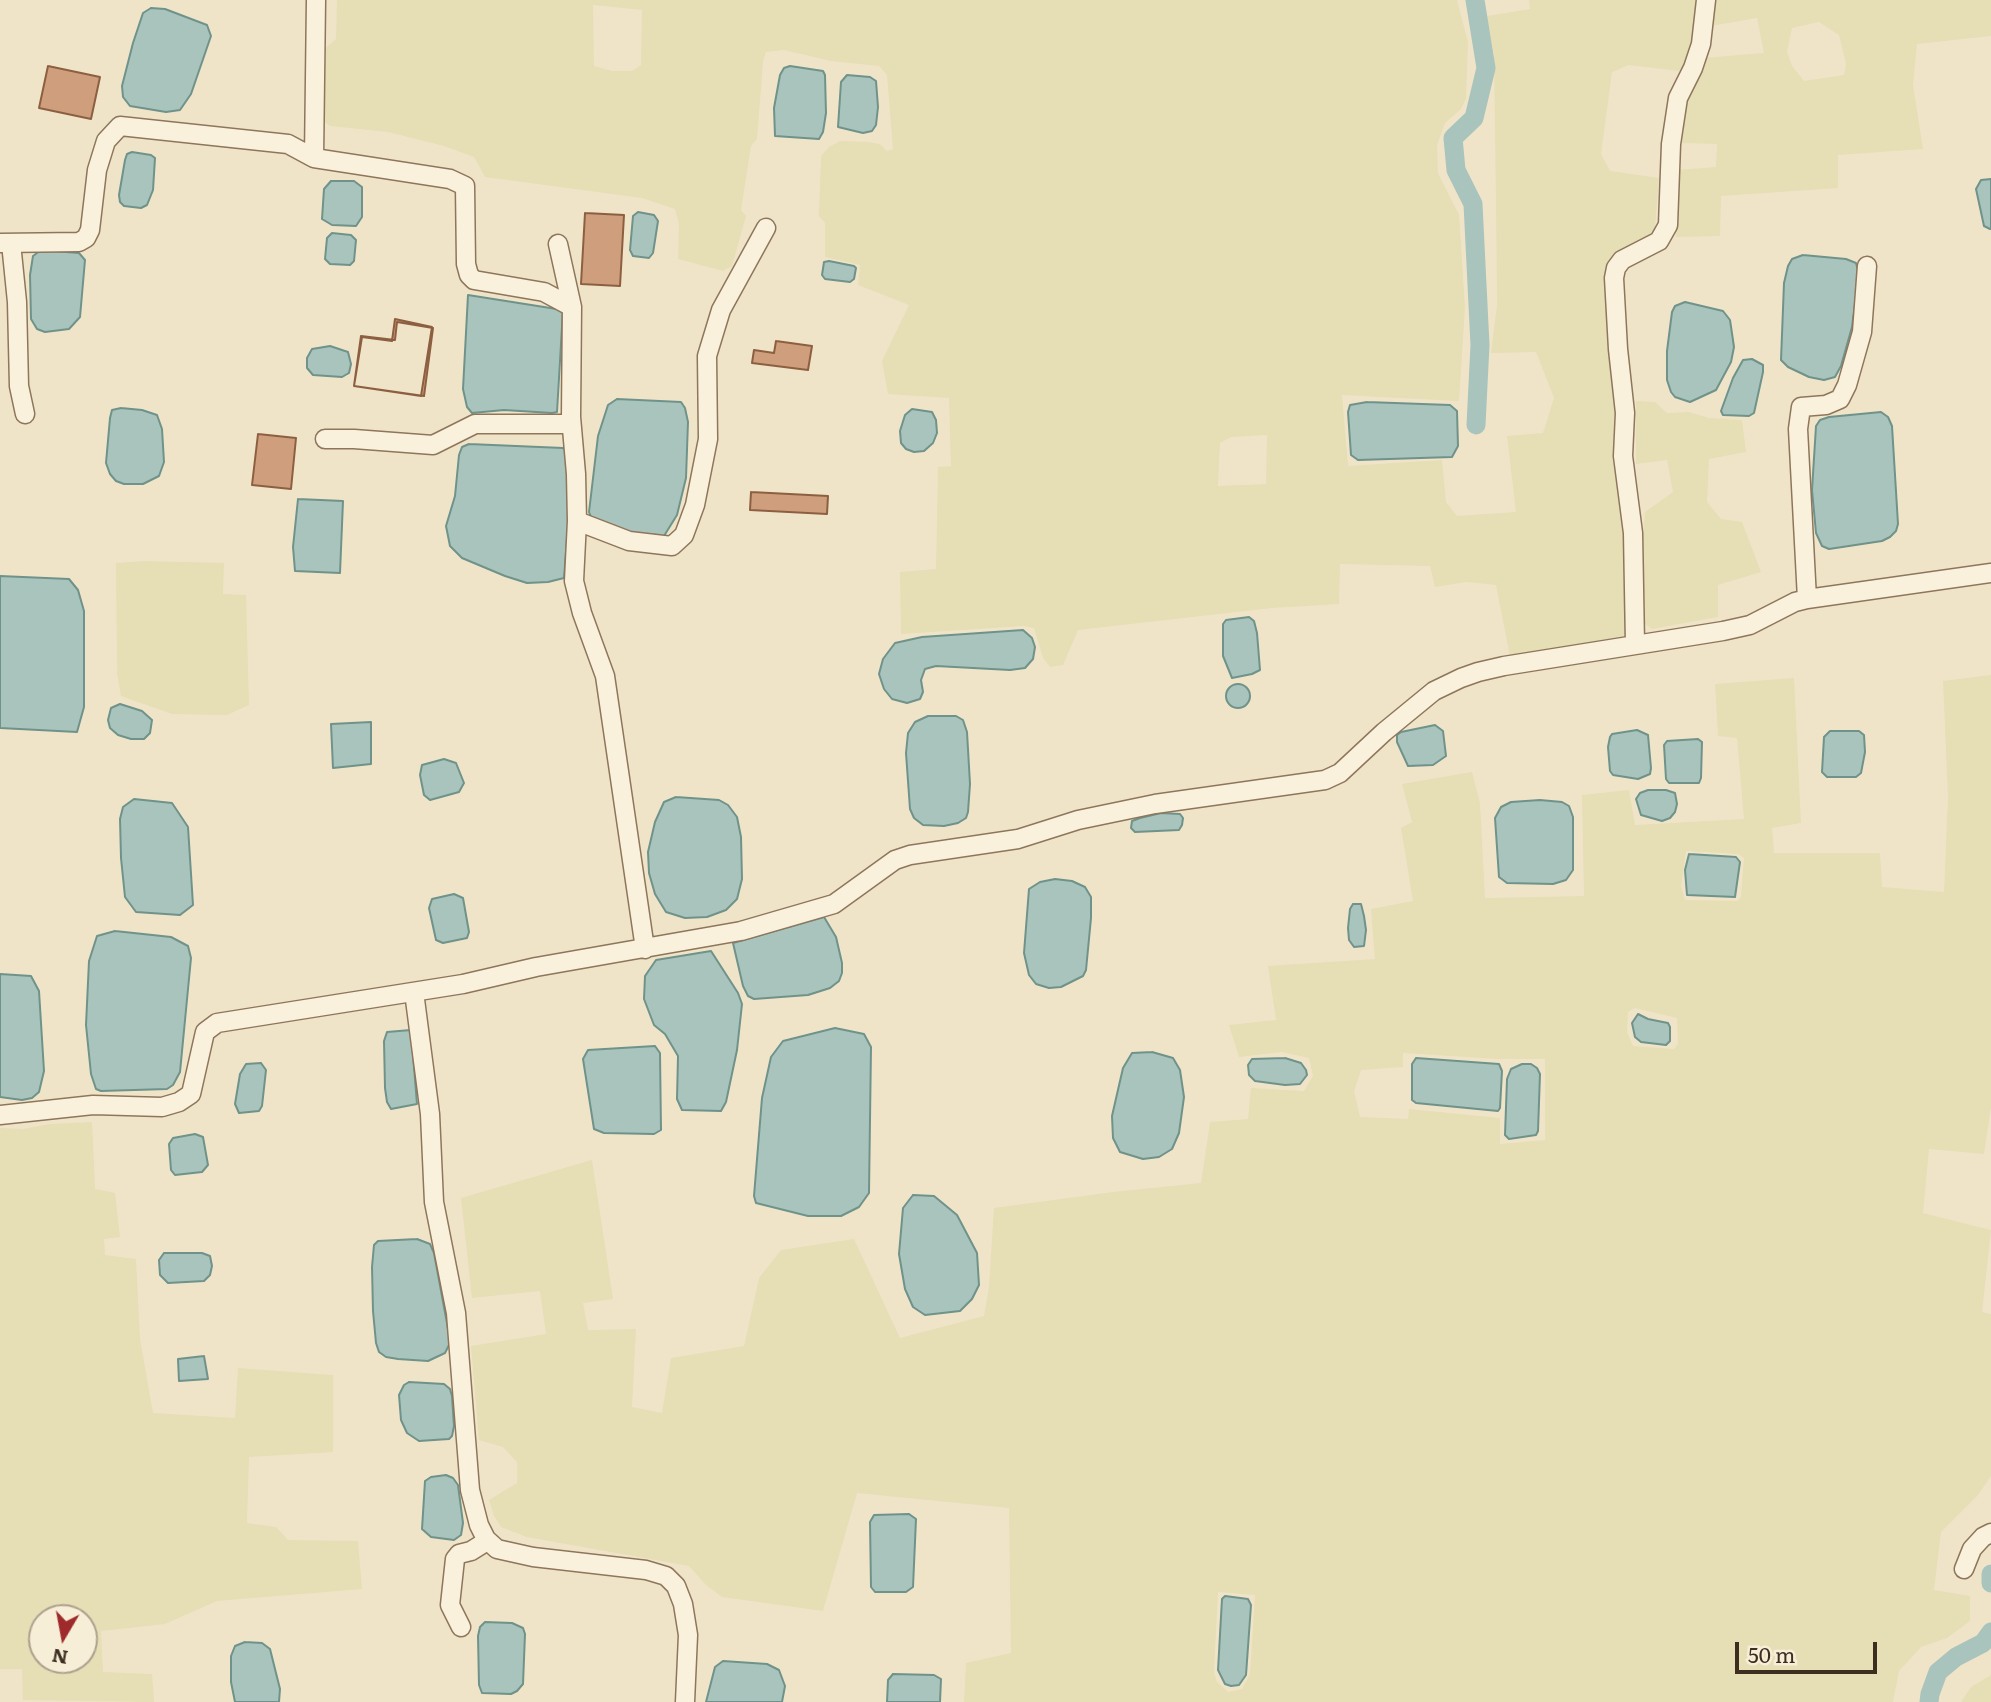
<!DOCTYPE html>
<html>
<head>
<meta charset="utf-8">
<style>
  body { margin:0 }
  #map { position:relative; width:1991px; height:1702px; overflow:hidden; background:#f0e4c8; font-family:Literata,serif }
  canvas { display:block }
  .north { position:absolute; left:28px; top:1604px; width:70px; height:70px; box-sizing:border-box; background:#f7eed8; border:2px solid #ada18e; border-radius:50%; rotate:190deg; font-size:19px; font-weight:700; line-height:28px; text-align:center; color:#3d2e20 }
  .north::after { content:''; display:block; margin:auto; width:24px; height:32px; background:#9e2a2b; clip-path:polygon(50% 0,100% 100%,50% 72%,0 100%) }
  .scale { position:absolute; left:1735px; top:1642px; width:142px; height:32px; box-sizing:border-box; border:4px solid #3d2e20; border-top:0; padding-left:9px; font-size:21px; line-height:24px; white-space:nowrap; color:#3d2e20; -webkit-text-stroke:5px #f7eed8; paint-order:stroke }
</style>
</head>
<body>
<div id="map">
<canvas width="1991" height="1702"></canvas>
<div class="north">N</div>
<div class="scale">50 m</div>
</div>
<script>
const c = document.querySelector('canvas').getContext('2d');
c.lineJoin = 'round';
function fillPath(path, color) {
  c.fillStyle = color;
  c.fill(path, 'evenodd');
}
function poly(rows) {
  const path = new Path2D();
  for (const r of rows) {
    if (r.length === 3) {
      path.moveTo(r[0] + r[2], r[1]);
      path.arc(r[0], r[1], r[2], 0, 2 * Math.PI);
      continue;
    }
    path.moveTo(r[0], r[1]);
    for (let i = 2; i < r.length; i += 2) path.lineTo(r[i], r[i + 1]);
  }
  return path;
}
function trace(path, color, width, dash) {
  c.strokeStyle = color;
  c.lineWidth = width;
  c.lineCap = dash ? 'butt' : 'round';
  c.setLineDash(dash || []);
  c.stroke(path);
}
fillPath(poly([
  [337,0,1457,0,1468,42,1466,99,1461,109,1445,123,1437,145,1438,173,1459,215,1465,307,1459,401,1342,395,1348,466,1442,460,1446,502,1457,516,1516,512,1507,436,1543,433,1554,398,1536,352,1491,353,1497,305,1496,202,1494,55,1487,16,1530,9,1529,0,1701,0,1689,61,1679,71,1629,65,1612,72,1601,154,1610,171,1659,178,1655,228,1646,241,1623,251,1614,373,1615,428,1624,497,1627,638,1510,656,1496,585,1466,582,1435,587,1430,566,1340,564,1339,604,1272,608,1078,630,1063,665,1050,667,1043,658,1034,628,1024,626,901,634,900,572,936,569,938,467,951,466,949,398,888,394,882,361,909,305,858,285,860,265,825,257,825,223,819,216,821,156,829,147,840,141,868,142,880,144,887,151,893,149,887,75,879,66,831,61,784,50,766,52,763,62,757,139,751,146,741,210,746,216,732,266,723,271,678,259,679,224,675,209,642,198,485,177,474,157,444,146,388,132,330,126,319,118,323,50,336,39],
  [593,5,642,10,641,65,632,71,612,71,594,66],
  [1267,435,1266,484,1218,486,1220,443,1231,437],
  [1715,0,1991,0,1991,36,1917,44,1913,85,1923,149,1838,155,1838,188,1721,196,1720,236,1676,237,1676,170,1716,167,1717,144,1681,143,1683,104,1702,58,1764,53,1757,18,1711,26],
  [1819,22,1839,35,1846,64,1844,75,1804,81,1792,66,1787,52,1792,28],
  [1636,401,1655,402,1667,413,1689,412,1709,418,1742,420,1746,452,1709,459,1707,502,1721,519,1742,522,1761,572,1718,585,1718,617,1652,629,1645,624,1642,609,1641,560,1645,512,1673,492,1667,460,1636,464],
  [144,561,224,563,223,594,246,595,249,705,227,715,172,714,121,696,117,673,116,563],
  [1991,675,1991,1107,1984,1154,1929,1149,1923,1213,1991,1230,1982,1312,1991,1314,1991,1476,1978,1495,1941,1532,1934,1590,1970,1596,1970,1621,1947,1638,1921,1647,1899,1671,1893,1702,964,1702,966,1663,1011,1653,1009,1508,857,1493,823,1611,722,1597,706,1585,689,1566,527,1537,501,1527,494,1516,489,1500,517,1483,517,1462,503,1447,479,1440,471,1346,546,1334,540,1291,472,1298,461,1198,592,1160,613,1299,583,1303,588,1330,636,1329,632,1407,662,1413,671,1358,744,1346,759,1278,781,1250,854,1239,900,1338,984,1316,989,1287,994,1208,1113,1192,1201,1183,1210,1122,1248,1119,1251,1088,1304,1091,1313,1076,1309,1058,1282,1052,1239,1057,1229,1025,1276,1020,1268,966,1375,959,1371,909,1413,901,1401,828,1412,822,1402,784,1472,772,1480,803,1485,898,1584,896,1582,795,1629,790,1635,825,1744,819,1737,738,1718,736,1715,684,1794,678,1801,823,1772,828,1774,853,1880,853,1882,887,1944,892,1948,797,1943,681],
  [1686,851,1738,854,1744,858,1741,897,1737,901,1685,900,1681,886],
  [1635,1008,1677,1018,1678,1044,1674,1049,1633,1046,1627,1032,1628,1012],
  [1403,1053,1498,1059,1545,1059,1545,1140,1500,1144,1500,1118,1409,1109,1408,1119,1360,1117,1354,1091,1361,1070,1403,1067],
  [1218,1592,1255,1595,1250,1674,1242,1689,1228,1692,1217,1682,1214,1672],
  [92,1122,95,1189,115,1193,120,1237,104,1239,105,1255,136,1259,140,1339,153,1413,235,1418,238,1368,333,1375,333,1452,249,1457,247,1523,276,1527,288,1540,358,1541,362,1589,217,1601,165,1624,101,1631,103,1672,152,1674,154,1702,23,1700,22,1669,0,1669,0,1128,23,1129,50,1124],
  [42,1618,84,1618,84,1660,42,1660],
  [1991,1675,1991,1702,1961,1702,1971,1687]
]), '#e6deb5');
const water = poly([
  [151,8,165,9,207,25,211,36,191,94,180,110,166,112,130,106,123,97,122,86,133,43,143,13,151,8],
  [790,66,823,71,825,75,826,113,823,132,819,139,775,136,774,108,780,75,784,68,790,66],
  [847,75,870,77,876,81,878,107,876,125,872,131,863,133,838,127,841,82,847,75],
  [132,152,151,155,155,158,153,190,147,205,141,208,124,206,120,202,119,195,125,160,127,154,132,152],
  [1991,179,1991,229,1990,229,1984,226,1976,189,1981,180,1991,179],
  [331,181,354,181,362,187,362,217,356,226,332,225,322,219,324,189,331,181],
  [638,212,654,215,658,221,653,253,649,258,633,256,630,250,633,216,638,212],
  [332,233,351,235,356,240,354,261,350,265,330,264,325,259,327,238,332,233],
  [41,250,79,253,85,260,80,317,69,329,45,332,37,329,31,319,30,275,33,256,41,250],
  [1803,255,1846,259,1856,263,1859,274,1852,327,1841,366,1835,377,1824,380,1809,377,1788,367,1781,360,1784,283,1788,266,1792,259,1803,255],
  [829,261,854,266,856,268,854,279,850,282,825,279,822,275,824,262,829,261],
  [468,295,563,310,557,412,552,413,504,410,472,413,467,407,463,389,468,295],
  [1685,302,1723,311,1730,320,1734,347,1731,362,1716,390,1690,402,1675,397,1671,392,1667,380,1667,351,1672,312,1675,306,1685,302],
  [330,346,348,352,351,364,349,373,342,377,313,375,307,368,307,358,312,349,330,346],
  [1752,359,1763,365,1763,372,1754,413,1749,416,1723,415,1721,411,1733,378,1743,360,1752,359],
  [617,399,681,402,685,408,688,422,686,478,677,515,664,536,644,537,604,525,591,517,589,512,598,436,608,405,617,399],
  [1367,402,1450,405,1457,411,1458,446,1452,457,1358,460,1351,455,1348,412,1350,405,1367,402],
  [121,408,142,410,157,415,162,429,164,462,159,476,143,484,124,484,116,481,110,474,106,463,110,418,112,410,121,408],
  [912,409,932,412,936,420,937,433,933,443,924,451,914,452,906,449,901,443,900,431,905,415,912,409],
  [1881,412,1888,417,1892,426,1898,524,1896,531,1890,537,1882,541,1829,549,1822,546,1816,533,1812,490,1816,426,1820,420,1829,417,1881,412],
  [469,444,563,448,568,453,571,486,564,578,548,582,527,583,505,576,462,558,450,546,446,526,455,496,459,455,462,447,469,444],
  [298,499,343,501,340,573,295,571,293,547,298,499],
  [0,576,69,579,78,590,84,611,84,707,77,732,0,728,0,576],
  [1249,617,1254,621,1257,633,1260,670,1252,674,1232,678,1223,656,1223,624,1226,620,1249,617],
  [1023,630,1032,638,1035,647,1033,659,1025,668,1010,670,936,666,925,669,921,680,923,692,920,699,907,703,892,699,884,689,879,674,883,659,895,643,922,637,1023,630],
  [1238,696,12],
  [120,704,142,711,152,720,150,733,144,739,131,739,118,735,110,728,108,720,111,708,120,704],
  [928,716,956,716,963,720,967,732,970,784,968,812,966,818,958,823,944,826,923,825,914,818,910,809,906,753,908,733,915,722,928,716],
  [371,722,371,764,333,768,331,724,371,722],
  [1435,725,1443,731,1446,756,1433,765,1408,766,1397,742,1397,735,1401,732,1435,725],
  [1637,730,1648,735,1651,768,1650,774,1638,779,1613,775,1610,771,1608,747,1610,737,1612,734,1637,730],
  [1830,731,1859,731,1864,735,1865,752,1861,773,1856,777,1827,777,1822,772,1824,737,1830,731],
  [1698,739,1702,742,1701,778,1699,783,1669,783,1666,779,1664,745,1667,741,1698,739],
  [444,759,456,763,464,783,459,792,430,800,424,795,420,775,422,765,444,759],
  [1648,790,1666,790,1675,793,1677,804,1675,812,1670,818,1662,821,1641,815,1636,799,1640,793,1648,790],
  [676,797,719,800,728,805,737,817,741,837,742,879,737,899,726,910,707,917,685,918,666,912,655,894,649,873,648,852,655,822,664,802,676,797],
  [134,799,172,803,188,827,193,905,180,915,136,912,125,897,121,858,120,819,123,807,134,799],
  [1540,800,1562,802,1569,806,1573,817,1573,870,1566,880,1553,884,1507,883,1499,877,1495,818,1501,807,1511,802,1540,800],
  [1161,813,1180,814,1183,818,1182,825,1179,830,1135,832,1131,828,1132,821,1140,818,1161,813],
  [1689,854,1736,857,1740,862,1735,897,1687,895,1685,870,1689,854],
  [1055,879,1072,881,1085,887,1091,897,1091,918,1086,970,1083,976,1061,987,1049,988,1036,984,1029,975,1024,953,1029,889,1040,882,1055,879],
  [454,894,463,898,469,932,467,938,443,943,436,940,429,908,432,899,454,894],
  [1353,904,1361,904,1364,916,1366,930,1364,946,1354,947,1349,940,1348,928,1350,909,1353,904],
  [824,917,836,937,842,963,842,973,839,981,830,988,808,995,754,999,748,996,743,986,733,943,824,917],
  [115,931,171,937,188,946,191,958,180,1072,173,1085,167,1089,101,1091,96,1089,91,1074,86,1025,89,961,97,936,115,931],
  [711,951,738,993,742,1004,737,1050,726,1102,721,1111,682,1110,677,1099,678,1056,665,1034,654,1025,644,999,645,976,656,960,711,951],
  [0,974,31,976,39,991,44,1071,39,1092,32,1098,22,1100,0,1097,0,974],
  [1638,1014,1648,1019,1668,1023,1670,1027,1670,1041,1666,1045,1641,1042,1635,1037,1632,1023,1638,1014],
  [835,1028,864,1034,871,1047,869,1193,859,1207,841,1216,808,1216,756,1203,754,1196,762,1098,771,1057,783,1041,835,1028],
  [411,1030,417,1104,391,1109,387,1102,385,1088,384,1041,387,1032,411,1030],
  [655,1046,660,1053,661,1130,654,1134,604,1133,594,1129,583,1059,588,1050,655,1046],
  [1152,1052,1173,1058,1180,1070,1184,1097,1179,1133,1172,1149,1159,1157,1143,1159,1120,1152,1113,1138,1112,1116,1123,1068,1132,1053,1152,1052],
  [1285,1058,1301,1063,1306,1070,1307,1075,1300,1084,1285,1085,1255,1081,1249,1075,1248,1065,1252,1059,1285,1058],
  [1416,1058,1499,1064,1502,1071,1500,1108,1498,1111,1416,1103,1412,1100,1412,1064,1416,1058],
  [261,1063,266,1070,262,1106,259,1111,239,1113,235,1104,240,1074,246,1064,261,1063],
  [1522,1064,1531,1064,1537,1068,1540,1074,1538,1131,1536,1135,1509,1139,1505,1135,1507,1079,1511,1069,1522,1064],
  [195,1134,203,1137,208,1165,202,1172,175,1175,171,1170,169,1144,173,1138,195,1134],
  [913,1195,934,1196,957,1215,977,1253,979,1285,972,1299,960,1311,925,1315,913,1307,905,1289,899,1254,903,1208,913,1195],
  [417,1239,430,1244,434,1253,449,1334,449,1345,445,1353,428,1361,398,1359,386,1357,379,1352,376,1343,373,1311,372,1267,374,1245,378,1241,417,1239],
  [164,1253,202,1253,210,1256,212,1266,210,1275,204,1281,168,1283,160,1275,159,1260,164,1253],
  [204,1356,208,1379,179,1381,178,1359,204,1356],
  [409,1382,444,1384,450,1389,452,1396,454,1426,452,1436,449,1439,419,1441,407,1433,401,1420,399,1395,404,1385,409,1382],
  [446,1475,453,1478,458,1485,463,1523,461,1535,454,1540,431,1537,422,1529,425,1481,431,1477,446,1475],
  [909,1514,916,1519,913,1587,906,1592,875,1592,871,1587,870,1522,874,1515,909,1514],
  [1225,1596,1248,1599,1251,1605,1246,1675,1239,1685,1231,1686,1225,1684,1218,1670,1222,1599,1225,1596],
  [485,1622,512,1623,523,1628,525,1634,523,1684,517,1691,511,1694,482,1693,479,1685,478,1636,480,1627,485,1622],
  [245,1642,262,1643,270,1649,280,1689,279,1702,235,1702,231,1682,231,1656,235,1646,245,1642],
  [723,1661,767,1664,779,1670,785,1686,782,1702,706,1702,715,1667,723,1661],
  [893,1674,934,1675,941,1679,940,1702,887,1702,888,1680,893,1674]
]);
fillPath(water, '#a9c4bc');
trace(water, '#6f938a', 2);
trace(poly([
  [1475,0,1486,68,1474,118,1453,138,1456,170,1473,204,1480,345,1476,425],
  [1991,1574,1991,1583],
  [1929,1702,1930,1694,1938,1672,1956,1657,1983,1643,1991,1632]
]), '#a9c4bc', 19);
const building = poly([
  [48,66,100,77,91,119,39,108,48,66],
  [585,213,624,215,620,286,581,284,585,213],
  [395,319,432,327,421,396,354,386,362,337,392,341,395,319],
  [397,322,433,328,424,396,354,386,361,336,395,340,397,322],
  [776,341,812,346,808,370,752,363,754,350,774,353,776,341],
  [258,434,296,438,291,489,252,485,258,434],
  [751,492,828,496,827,514,750,510,751,492]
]);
fillPath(building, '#cf9f7d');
trace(building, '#8d5f41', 2);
const minor = poly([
  [314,158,316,0],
  [0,243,79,242,86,238,90,230,97,170,106,141,120,126,288,144,314,158,450,179,465,186,466,264,469,275,474,280,544,292,572,307],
  [11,243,17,302,19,386,25,414],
  [558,244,572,307,571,417,576,474,577,521,574,581,582,613,605,676,645,949],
  [325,439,354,439,433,445,475,424,571,424],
  [577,521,629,541,672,546,684,535,695,505,708,439,707,356,721,310,766,228],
  [1807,599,1798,429,1801,407,1826,405,1840,399,1847,385,1862,332,1867,266],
  [1635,644,1633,533,1623,456,1625,413,1618,349,1614,278,1616,268,1622,260,1659,241,1668,225,1671,144,1678,98,1693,68,1701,44,1706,0],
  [414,992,430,1114,434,1202,456,1313,470,1490,479,1525,486,1539,497,1549,533,1557,646,1570,666,1576,676,1586,683,1604,688,1635,685,1702],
  [0,1115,93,1105,162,1107,179,1102,191,1094,205,1032,217,1023,463,984,536,967,741,931,834,904,895,860,910,855,1018,839,1078,820,1155,804,1325,780,1340,773,1384,732,1434,691,1461,678,1478,672,1504,666,1723,631,1750,625,1795,602,1807,599,1991,573],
  [1964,1569,1972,1549,1983,1537,1991,1533],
  [461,1627,450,1605,455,1559,459,1554,471,1551,487,1541]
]);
trace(minor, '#8d765c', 21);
trace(minor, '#faf1dc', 18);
</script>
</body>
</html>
